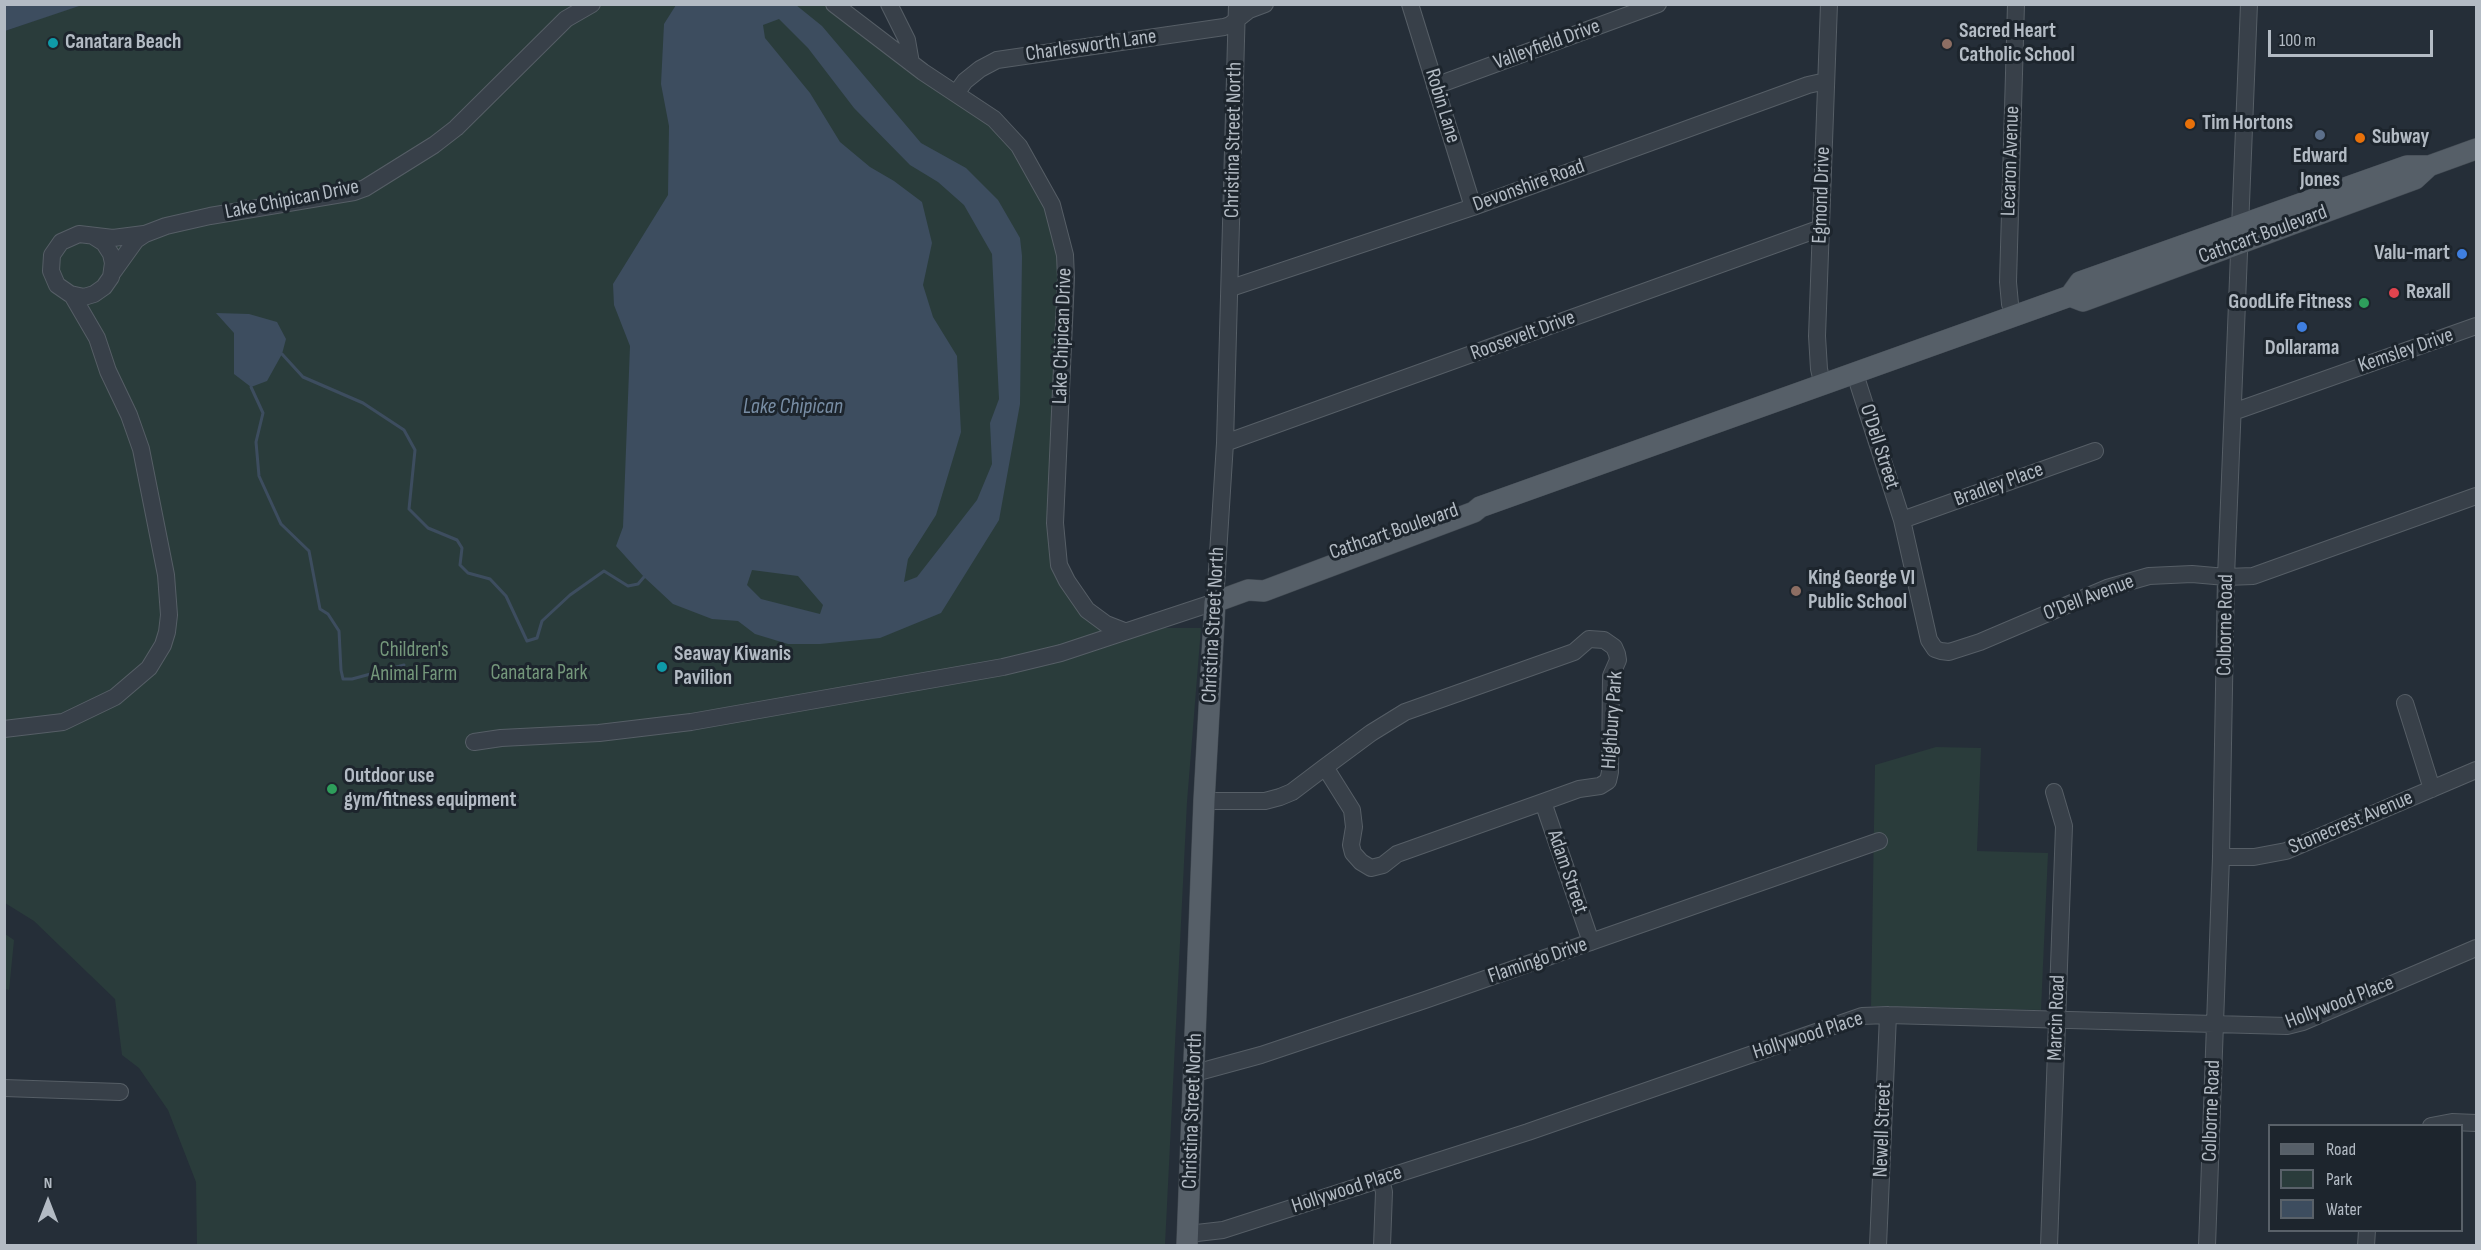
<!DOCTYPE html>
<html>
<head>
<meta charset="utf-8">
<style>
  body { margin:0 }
  #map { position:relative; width:2481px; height:1250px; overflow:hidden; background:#252e38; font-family:"Sofia Sans Condensed",sans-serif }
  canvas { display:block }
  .frame { position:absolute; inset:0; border:6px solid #b3bbc4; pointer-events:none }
  .legend { position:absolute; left:2268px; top:1124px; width:195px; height:108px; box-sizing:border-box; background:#1d252d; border:2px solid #596169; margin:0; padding:8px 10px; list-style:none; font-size:18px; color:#b3bbc4 }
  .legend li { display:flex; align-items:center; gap:12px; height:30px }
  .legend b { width:30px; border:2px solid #596169 }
  .north { position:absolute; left:18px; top:1172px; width:60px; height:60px; -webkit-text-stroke:4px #1d252d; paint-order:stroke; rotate:0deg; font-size:16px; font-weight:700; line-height:24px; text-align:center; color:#b3bbc4 }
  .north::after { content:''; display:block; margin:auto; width:21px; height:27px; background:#b3bbc4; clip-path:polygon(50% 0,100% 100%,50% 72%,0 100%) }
  .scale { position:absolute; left:2268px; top:30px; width:165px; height:27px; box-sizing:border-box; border:3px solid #b3bbc4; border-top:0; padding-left:8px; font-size:18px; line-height:21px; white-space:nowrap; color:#b3bbc4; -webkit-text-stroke:4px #1d252d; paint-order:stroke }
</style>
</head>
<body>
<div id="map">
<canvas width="2481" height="1250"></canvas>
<div class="frame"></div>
<ul class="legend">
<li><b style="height:8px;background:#565f68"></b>Road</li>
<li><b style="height:16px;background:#2a3c3b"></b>Park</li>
<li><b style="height:16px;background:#3d4d5f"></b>Water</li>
</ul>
<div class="north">N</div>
<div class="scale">100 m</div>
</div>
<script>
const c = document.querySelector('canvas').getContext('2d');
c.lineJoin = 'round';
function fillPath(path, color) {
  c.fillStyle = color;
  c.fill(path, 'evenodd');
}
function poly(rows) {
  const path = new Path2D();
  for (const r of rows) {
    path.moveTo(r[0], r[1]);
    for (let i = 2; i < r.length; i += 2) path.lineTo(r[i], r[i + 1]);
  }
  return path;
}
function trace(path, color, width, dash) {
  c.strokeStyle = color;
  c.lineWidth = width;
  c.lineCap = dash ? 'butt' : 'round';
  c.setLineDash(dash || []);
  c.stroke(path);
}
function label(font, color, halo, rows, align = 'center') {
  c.font = font + ' "Sofia Sans Condensed",sans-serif';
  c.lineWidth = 6;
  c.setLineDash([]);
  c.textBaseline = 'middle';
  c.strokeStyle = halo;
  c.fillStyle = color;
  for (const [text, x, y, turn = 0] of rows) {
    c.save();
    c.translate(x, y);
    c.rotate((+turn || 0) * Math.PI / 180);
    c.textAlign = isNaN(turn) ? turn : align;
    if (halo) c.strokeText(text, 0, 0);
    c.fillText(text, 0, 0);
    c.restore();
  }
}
fillPath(poly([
  [82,4,837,5,956,92,1033,168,1057,231,1057,523,1062,565,1090,610,1132,628,1201,628,1187,802,1165,1245,197,1245,196,1182,168,1110,139,1068,122,1055,115,999,34,921,5,903,5,31],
  [1936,747,1981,748,1977,851,2048,853,2041,1010,1871,1006,1875,765],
  [5,934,14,940,9,990,5,989]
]), '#2a3c3b');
fillPath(poly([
  [5,4,82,4,82,5,5,31],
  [676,5,796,5,822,26,921,143,966,168,998,200,1020,238,1022,256,1020,404,999,520,941,613,880,638,820,644,788,644,755,634,738,621,712,619,673,604,644,577,616,546,623,527,630,346,614,305,613,284,668,195,669,126,661,84,664,24],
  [779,19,808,48,854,108,910,165,938,182,964,205,992,254,999,399,990,423,992,464,977,500,917,577,904,582,908,559,936,515,961,432,957,356,933,317,923,285,932,243,922,202,894,181,870,167,840,142,810,93,765,38,763,25],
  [752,570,798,576,823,605,820,614,761,599,747,585],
  [216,313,249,314,277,322,286,339,282,354,267,381,251,387,234,374,234,333]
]), '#3d4d5f');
trace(poly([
  [282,354,303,377,363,403,404,430,415,450,409,509,428,528,457,540,462,548,460,565,468,573,490,579,506,596,527,641,537,638,542,621,570,595,604,571,628,586,638,584,644,577],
  [251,387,263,413,256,442,259,476,281,524,309,551,320,609,328,614,339,631,341,670,343,679,352,679,404,665]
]), '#3d4d5f', 3);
const minor = poly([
  [834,4,923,72,994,119,1019,146,1052,205,1065,255,1066,278,1055,523,1059,565,1067,581,1087,610,1106,624,1124,631],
  [889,4,907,40,911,63],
  [1410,4,1473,207],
  [1435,86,1658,4],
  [957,92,965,81,980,69,997,60,1224,27,1230,25,1249,10,1265,4],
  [93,236,104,243,111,254,113,263,111,277,104,287,94,294,84,297,70,294,57,285,51,271,52,255,61,242,79,234,113,238,144,234],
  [113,272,136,240,145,234,166,226,210,216,354,192,365,188,434,145,456,128,566,19,592,4],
  [1231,288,1473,207,1808,85,1826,81],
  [2015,316,2010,304,2008,282,2016,4],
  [1855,374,1902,520,1929,640,1935,649,1941,651,1949,652,1980,642,2107,588,2149,576,2192,574,2226,577,2253,576,2476,496],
  [1823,386,1819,369,1817,336,1829,4],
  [2233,412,2476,326],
  [1225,443,1821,228],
  [1902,520,2095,451],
  [2405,703,2432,789],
  [4,729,63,722,115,697,149,668,163,645,167,632,169,615,166,575,141,449,129,415,108,371,97,338,72,295],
  [474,742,501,738,599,733,691,722,1003,667,1061,653,1215,602,1225,443,1237,4],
  [1204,801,1265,801,1280,797,1292,792,1325,767,1371,733,1405,712,1574,652,1589,639,1604,640,1614,647,1617,654,1618,660,1611,676,1610,772,1608,781,1600,786,1579,789,1543,802,1397,854,1383,865,1371,868,1361,862,1353,853,1351,845,1354,827,1352,810,1325,767],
  [1543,802,1591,942],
  [2221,857,2254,857,2286,851,2476,770],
  [1195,1073,1261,1055,1425,1000,1879,841],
  [4,1088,120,1092],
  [2431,1126,2452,1122,2476,1123],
  [1381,1179,1384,1192,1382,1246],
  [1188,1234,1223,1230,1528,1132,1862,1016,1888,1015,2287,1026,2303,1022,2476,948],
  [1878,1246,1888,1015],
  [2049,1246,2064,826,2054,792],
  [2207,1246,2221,857,2226,577,2249,4],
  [2366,1246,2367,1230]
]);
const major = poly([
  [2070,296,2080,282,2407,166,2429,166,2476,149],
  [2070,296,2083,301,2415,179,2429,166],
  [1187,1246,1204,801,1215,602,1248,590,1264,591,1474,512,1480,507,2070,296]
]);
trace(minor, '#565e66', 18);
trace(major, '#414951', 22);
trace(minor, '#384049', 16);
trace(major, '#565f68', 21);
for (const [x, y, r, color] of [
  [53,43,6,"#0f9aa8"],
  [1947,44,6,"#8d6e63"],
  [2190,124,6,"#e8710a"],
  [2320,135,6,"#5c6f8a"],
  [2360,138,6,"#e8710a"],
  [2462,254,6,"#3f7fe0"],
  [2394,293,6,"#e0444e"],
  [2364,303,6,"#2e9e5b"],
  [2302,327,6,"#3f7fe0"],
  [1796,591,6,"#8d6e63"],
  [662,667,6,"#0f9aa8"],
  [332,789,6,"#2e9e5b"]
]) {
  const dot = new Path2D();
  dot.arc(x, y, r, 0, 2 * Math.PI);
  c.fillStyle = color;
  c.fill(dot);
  trace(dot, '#1d252d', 2);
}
label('bold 21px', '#b3bbc4', '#1d252d', [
  ["Sacred Heart",1959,32],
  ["Catholic School",1959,56],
  ["Canatara Beach",65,43],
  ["Tim Hortons",2202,124],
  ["Subway",2372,138],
  ["Edward",2320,157,"center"],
  ["Jones",2320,181,"center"],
  ["Valu-mart",2450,254,"right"],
  ["Rexall",2406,293],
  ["GoodLife Fitness",2352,303,"right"],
  ["Dollarama",2302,349,"center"],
  ["King George VI",1808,579],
  ["Public School",1808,603],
  ["Seaway Kiwanis",674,655],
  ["Pavilion",674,679],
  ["Outdoor use",344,777],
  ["gym/fitness equipment",344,801]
], 'left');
label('21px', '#b3bbc4', '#1d252d', [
  ["Valleyfield Drive",1547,45,-20],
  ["Charlesworth Lane",1091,46,-8],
  ["Robin Lane",1442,106,73],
  ["Christina Street North",1234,140,-89],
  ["Lecaron Avenue",2011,161,-88],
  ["Devonshire Road",1529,186,-20],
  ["Egmond Drive",1822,195,-88],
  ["Lake Chipican Drive",292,200,-11],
  ["Cathcart Boulevard",2263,235,-20],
  ["Lake Chipican Drive",1063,336,-88],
  ["Roosevelt Drive",1523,336,-20],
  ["Kemsley Drive",2406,351,-19],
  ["O'Dell Street",1879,447,72],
  ["Bradley Place",1999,485,-20],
  ["Cathcart Boulevard",1394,532,-19],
  ["O'Dell Avenue",2089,598,-21],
  ["Christina Street North",1214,625,-87],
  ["Colborne Road",2226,625,-89],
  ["Highbury Park",1613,720,-86],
  ["Stonecrest Avenue",2351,823,-23],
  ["Adam Street",1567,872,71],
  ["Flamingo Drive",1538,961,-19],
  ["Hollywood Place",2340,1003,-21],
  ["Marcin Road",2057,1018,-88],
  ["Hollywood Place",1808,1036,-18],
  ["Christina Street North",1193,1111,-88],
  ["Colborne Road",2212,1111,-88],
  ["Newell Street",1883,1130,-88],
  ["Hollywood Place",1347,1190,-18]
]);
label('21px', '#74977b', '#1d252d', [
  ["Children's",414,651],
  ["Animal Farm",414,675],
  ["Canatara Park",539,674]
]);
label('italic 22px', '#788da4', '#1d252d', [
  ["Lake Chipican",793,407]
]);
</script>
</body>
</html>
